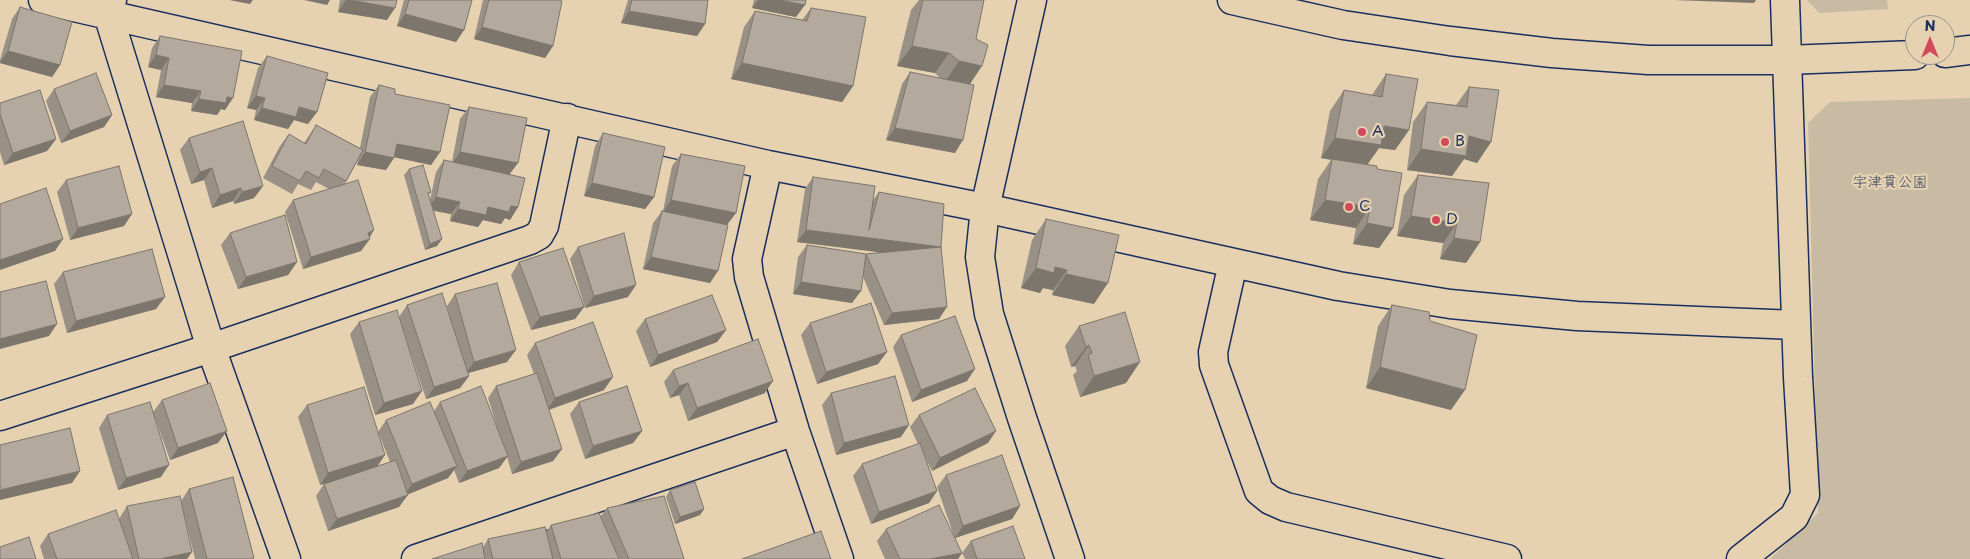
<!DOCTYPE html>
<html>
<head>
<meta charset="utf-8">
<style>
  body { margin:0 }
  #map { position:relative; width:1970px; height:559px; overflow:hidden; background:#e6d2b0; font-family:"Playpen Sans",sans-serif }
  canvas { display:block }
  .north { position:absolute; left:1905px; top:15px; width:50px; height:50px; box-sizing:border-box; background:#e6d2b0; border:1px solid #95918f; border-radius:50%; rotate:0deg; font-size:14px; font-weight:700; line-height:20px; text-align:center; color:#1b2f5e }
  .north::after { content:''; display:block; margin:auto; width:18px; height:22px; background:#d1495b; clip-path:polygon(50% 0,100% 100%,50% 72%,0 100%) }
</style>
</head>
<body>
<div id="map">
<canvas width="1970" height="559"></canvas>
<div class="north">N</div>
</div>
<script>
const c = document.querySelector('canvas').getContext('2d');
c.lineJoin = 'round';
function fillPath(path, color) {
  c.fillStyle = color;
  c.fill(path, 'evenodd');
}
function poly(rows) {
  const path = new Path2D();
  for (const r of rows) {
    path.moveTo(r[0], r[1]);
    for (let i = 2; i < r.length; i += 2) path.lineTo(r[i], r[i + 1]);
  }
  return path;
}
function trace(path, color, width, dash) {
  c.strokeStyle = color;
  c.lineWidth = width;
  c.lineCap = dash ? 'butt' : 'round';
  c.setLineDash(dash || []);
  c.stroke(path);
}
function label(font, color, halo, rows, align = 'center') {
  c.font = font + ' "Playpen Sans","Klee One",sans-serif';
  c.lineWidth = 4.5;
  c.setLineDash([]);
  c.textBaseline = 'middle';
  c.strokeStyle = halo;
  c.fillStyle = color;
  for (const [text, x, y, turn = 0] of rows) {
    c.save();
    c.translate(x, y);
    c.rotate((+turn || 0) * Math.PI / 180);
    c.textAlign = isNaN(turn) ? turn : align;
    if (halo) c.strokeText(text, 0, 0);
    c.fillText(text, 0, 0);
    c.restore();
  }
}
fillPath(poly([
  [1807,0,1887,0,1888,9,1819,13],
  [1970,98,1970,559,1770,559,1818,513,1808,123,1830,102]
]), '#c9baa4');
const minor = poly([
  [43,0,768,165,985,208,1338,286,1450,304,1577,316,1796,325],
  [112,0,108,14,211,348,286,559],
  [768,165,747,259,749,277,795,431,839,559],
  [1233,263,1213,352,1214,365,1259,491,1270,500,1286,507,1507,559],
  [0,416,211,348,530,240,539,235,544,226,567,118],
  [416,559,795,431],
  [1741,559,1794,517,1805,495,1798,377,1785,0]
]);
const tertiary = poly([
  [1032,0,985,208,980,257,989,314,1022,418,1070,559],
  [1232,0,1343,25,1450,41,1552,53,1648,60,1786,60,1915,55],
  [1945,53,1970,50]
]);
trace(minor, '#1b2f5e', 31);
trace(tertiary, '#1b2f5e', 31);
trace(minor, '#e6d2b0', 28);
trace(tertiary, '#e6d2b0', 28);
fillPath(poly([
  [340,0,397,0,387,20,338,12],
  [404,0,472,0,464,30,456,42,397,26],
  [483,0,560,0,553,46,545,58,474,39],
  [628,0,708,0,705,24,697,36,621,23],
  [754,0,806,0,796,17,752,8],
  [919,0,984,0,976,39,970,85,955,153,886,140,902,84,910,72,941,79,935,73,897,66,911,10],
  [20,7,60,65,52,77,0,63,0,60,12,19],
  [811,8,853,86,842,102,731,79,744,27,755,11,802,20],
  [160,36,225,110,221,109,217,115,191,111,192,103,156,97,161,70,148,67,152,48],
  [267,56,308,124,294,120,288,129,254,120,256,110,247,108,258,68],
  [1386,74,1409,130,1395,150,1379,148,1367,165,1393,228,1379,248,1353,244,1356,228,1310,220,1318,179,1331,160,1321,158,1330,111,1344,90,1372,95],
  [379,85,395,94,440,152,431,165,394,157,386,170,357,165,358,160,345,184,369,238,361,251,303,269,285,212,293,200,329,189,316,182,311,190,298,184,292,194,263,178,280,146,289,134,304,143,316,125,360,148,370,97],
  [1469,87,1491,142,1477,163,1464,159,1452,176,1407,170,1413,122,1427,102,1456,105],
  [54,89,112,115,104,127,61,143,46,101],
  [0,103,56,139,47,151,4,165,0,152],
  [469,107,510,175,518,207,510,220,505,218,501,224,483,220,478,227,450,221,451,214,433,211,442,239,437,246,425,250,404,175,409,169,431,192,428,195,430,200,436,172,444,160,452,162,460,119],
  [603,133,654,197,645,209,584,196,595,146],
  [189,138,263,186,254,198,234,204,233,201,212,208,204,180,191,184,180,150],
  [681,154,727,225,710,283,643,269,653,223,662,211,663,211,672,166],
  [1418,175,1480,242,1466,263,1440,259,1443,243,1397,236,1404,195],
  [813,177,873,200,879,192,941,247,939,319,884,325,863,277,852,303,793,294,798,257,807,245,866,254,883,252,797,242,805,189],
  [66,180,124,226,70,240,57,192],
  [1046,219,1094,304,1052,295,1053,290,1043,288,1040,293,1021,288,1032,240],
  [230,233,297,262,288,275,238,289,221,245],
  [578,247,628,297,585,308,570,259],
  [519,262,584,307,575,319,531,330,511,275],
  [63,272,156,309,67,333,54,284],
  [455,294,507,362,468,373,469,376,460,388,426,399,401,324,413,404,375,415,350,334,359,322,399,317,407,305,451,322,447,306],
  [1392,305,1430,321,1451,410,1366,388,1378,326],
  [645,319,726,330,717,342,650,367,636,331],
  [810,323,878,364,817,384,801,335],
  [1079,326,1126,383,1080,397,1073,375,1077,371,1075,366,1071,367,1065,346],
  [901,335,967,381,912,402,893,347],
  [535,343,604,390,549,410,562,449,553,461,512,474,507,457,499,468,459,483,454,470,448,478,408,494,399,507,328,531,316,496,324,484,320,485,298,417,307,405,378,432,386,420,434,411,440,402,497,427,488,398,496,386,534,374,527,355],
  [379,434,390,462,378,466],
  [673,370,765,393,688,421,679,395,670,398,664,382],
  [831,393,901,437,836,455,822,405],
  [162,400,218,443,170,460,155,418,161,477,118,490,99,428,107,415,153,412],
  [579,402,642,431,633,443,585,459,570,414],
  [919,415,988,443,932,471,925,457,937,491,929,503,871,524,853,476,862,464,918,444,910,427],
  [946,475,1020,506,1012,519,955,538,962,553,958,559,885,559,877,541,886,529,954,536,937,487],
  [189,489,253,559,195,559,183,510,187,559,44,559,40,546,48,534,120,522,119,519,127,506,181,501],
  [670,490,704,509,700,515,675,524,666,497],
  [607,508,684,559,431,559,483,547,488,539,546,532,551,525,601,516],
  [971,541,1025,559,965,559,962,553]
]), '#9a9186');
fillPath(poly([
  [229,0,253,0,250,4],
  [304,0,330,0,327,5],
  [346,0,350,0,395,8,387,20,338,12],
  [758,0,779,0,805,5,796,17,752,8],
  [1674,0,1756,0,1754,3],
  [629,11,705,24,697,36,621,23],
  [405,14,464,30,456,42,397,26],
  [482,27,553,46,545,58,474,39],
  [912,46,949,53,935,73,897,66],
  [8,51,60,65,52,77,0,63,0,62],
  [156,55,169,58,161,70,148,67],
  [959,61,982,66,968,87,945,82],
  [742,63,853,86,842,102,731,79],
  [164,85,201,91,192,103,156,97],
  [256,96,265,98,256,110,247,108],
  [227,97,233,98,225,110,221,109,217,115,191,111,199,99],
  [299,107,317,112,308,124,294,120,288,129,254,120,262,108],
  [112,115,104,127,61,143,70,131],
  [1384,126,1409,130,1395,150,1379,148,1367,165,1321,158,1335,138],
  [895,128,963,140,955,153,886,140],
  [1469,136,1491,142,1477,163,1464,159,1452,176,1407,170,1421,149],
  [56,139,47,151,4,165,13,153],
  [397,144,440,152,431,165,388,156],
  [365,152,394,158,386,170,357,165],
  [460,152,518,163,509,175,451,165],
  [212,168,204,180,191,184,200,172],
  [592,183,654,197,645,209,584,196],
  [263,186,254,198,234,204,242,192],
  [241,188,233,201,212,208,220,195],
  [436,197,460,202,451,214,428,209],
  [671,200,736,213,727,225,663,212],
  [1325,200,1370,207,1356,228,1310,220],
  [511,206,518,207,510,220,505,218,501,224,483,220,478,227,450,221,458,209],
  [132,214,124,226,70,240,78,228],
  [1411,216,1457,223,1443,243,1397,236],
  [1367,223,1393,228,1379,248,1353,244],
  [374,230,368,240,370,239,361,251,303,269,311,257],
  [806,230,941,247,932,259,797,242],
  [1454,238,1480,242,1466,263,1440,259],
  [63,239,55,251,0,270,0,260],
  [442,239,437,246,425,250,430,244],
  [651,257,718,271,710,283,643,269],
  [297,262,288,275,238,289,246,277],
  [1055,267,1067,270,1053,290,1043,288,1040,293,1021,288,1036,268],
  [1066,274,1108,283,1094,304,1052,295],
  [801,282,861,291,852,303,793,294],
  [636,285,628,297,585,308,594,296],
  [165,297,156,309,67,333,76,321],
  [584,307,575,319,531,330,540,317],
  [947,307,939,319,884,325,892,313],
  [57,324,49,336,0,349,0,339],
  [726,330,717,342,650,367,658,355],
  [1089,345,1075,366,1071,367,1086,347],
  [516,350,507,362,465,374,474,362],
  [887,352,878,364,817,384,826,372],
  [1140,362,1126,383,1080,397,1094,376],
  [1380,367,1465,390,1451,410,1366,388],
  [975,369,967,381,912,402,921,390],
  [469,376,460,388,426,399,434,387],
  [613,377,604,390,547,410,555,398],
  [773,381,765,393,688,421,697,408],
  [688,383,679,395,670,398,679,386],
  [422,391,413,404,375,415,384,403],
  [909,425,901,437,836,455,844,443],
  [227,431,218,443,170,460,178,448],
  [642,431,633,443,585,459,593,446],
  [996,431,988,443,932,471,940,458],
  [562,449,553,461,512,474,521,462],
  [385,455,377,467,320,485,328,473],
  [508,456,499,468,459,483,467,471],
  [169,465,161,477,118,490,126,478],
  [457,466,448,478,404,496,412,484],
  [80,471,72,483,0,500,0,490],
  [937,491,929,503,871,524,879,512],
  [408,495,399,507,328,531,337,519],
  [1020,506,1012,519,955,538,963,526],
  [704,509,700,515,675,524,680,517],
  [192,552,187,559,160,559],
  [962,553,958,559,930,559]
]), '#7d766d');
const building = poly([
  [350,0,397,0,395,8,350,0],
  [409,0,472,0,464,30,405,14,409,0],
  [489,0,560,0,562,1,553,46,482,27,489,0],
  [632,0,708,0,705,24,629,11,632,0],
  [779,0,806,0,805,5,779,0],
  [923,0,984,0,976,39,988,45,982,66,959,61,949,53,912,46,923,0],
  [20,7,72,22,60,65,8,51,20,7],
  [811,8,866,17,853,86,742,63,755,11,807,21,811,8],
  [160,36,242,51,233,98,227,97,226,103,199,99,201,91,164,85,169,58,156,55,160,36],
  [267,56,328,73,317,112,299,107,296,117,262,108,265,98,256,96,267,56],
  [910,72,974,85,963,140,895,128,910,72],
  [96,73,112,115,70,131,54,89,96,73],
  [1386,74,1418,79,1409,130,1384,126,1381,145,1335,138,1344,90,1382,97,1386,74],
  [379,85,395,89,395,94,450,105,440,152,397,144,394,158,365,152,379,85],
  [1469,87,1499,90,1491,142,1469,136,1466,156,1421,149,1427,102,1467,107,1469,87],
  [40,90,56,139,13,153,0,114,0,103,40,90],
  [469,107,527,118,518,163,460,152,469,107],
  [243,121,263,186,242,192,241,188,220,195,212,168,200,172,189,138,243,121],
  [316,125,363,150,346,181,324,169,319,178,306,171,300,181,272,166,289,134,306,144,316,125],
  [603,133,665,147,654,197,592,183,603,133],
  [681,154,745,166,736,213,671,200,681,154],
  [1332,159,1377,166,1377,169,1402,173,1393,228,1367,223,1370,207,1325,200,1332,159],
  [444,160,525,178,518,207,511,206,509,212,488,207,486,215,458,209,460,202,436,197,444,160],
  [423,165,431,192,428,193,442,239,430,244,409,169,423,165],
  [119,166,132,214,78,228,66,180,119,166],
  [1418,175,1489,183,1480,242,1454,238,1457,223,1411,216,1418,175],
  [813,177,875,186,869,230,879,192,944,204,941,247,806,230,813,177],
  [358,180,374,230,368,233,370,239,311,257,293,200,358,180],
  [46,188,63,239,0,260,0,204,46,188],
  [662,211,728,225,718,271,651,257,662,211],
  [285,215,297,262,246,277,230,233,285,215],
  [1046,219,1119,235,1108,283,1066,274,1067,270,1055,267,1054,273,1036,268,1046,219],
  [624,233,636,285,594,296,578,247,624,233],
  [807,245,866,254,861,291,801,282,807,245],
  [941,247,947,307,892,313,866,254,941,247],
  [563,248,584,307,540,317,519,262,563,248],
  [152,249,165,297,76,321,63,272,152,249],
  [46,281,57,324,0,339,0,292,46,281],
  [497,283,516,350,474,362,455,294,497,283],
  [442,293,469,376,434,387,407,305,442,293],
  [712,295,726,330,658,355,645,319,712,295],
  [871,303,887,352,826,372,810,323,871,303],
  [1392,305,1429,312,1430,321,1477,335,1465,390,1380,367,1392,305],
  [397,310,422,391,384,403,359,322,397,310],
  [1125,312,1140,362,1094,376,1088,355,1092,353,1089,345,1086,347,1079,326,1125,312],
  [955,316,975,369,921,390,901,335,955,316],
  [593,322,613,377,555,398,535,343,593,322],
  [758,339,773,381,697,408,688,383,679,386,673,370,758,339],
  [537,373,562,449,521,462,496,386,537,373],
  [895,376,909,425,844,443,831,393,895,376],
  [210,383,227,431,178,448,162,400,210,383],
  [481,386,508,456,467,471,440,402,481,386],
  [627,386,642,431,593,446,579,402,627,386],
  [364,387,385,455,328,473,307,405,364,387],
  [975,388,996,431,940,458,919,415,975,388],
  [150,402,169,465,126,478,107,415,150,402],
  [430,402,457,466,412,484,386,420,430,402],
  [70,428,80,471,0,490,0,445,70,428],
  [920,443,937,491,879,512,862,464,920,443],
  [1002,455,1020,506,963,526,946,475,1002,455],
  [396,460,408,495,337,519,324,484,396,460],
  [233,477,254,558,251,559,207,559,189,489,233,477],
  [695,482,704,509,680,517,670,490,695,482],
  [180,496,192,552,160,559,139,559,127,506,180,496],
  [664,496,684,559,629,559,607,508,664,496],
  [939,505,962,553,930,559,900,559,886,529,939,505],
  [116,510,133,559,57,559,48,534,116,510],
  [599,513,619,559,561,559,551,525,599,513],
  [1013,526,1025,559,977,559,971,541,1013,526],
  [545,527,553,559,493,559,488,539,545,527],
  [821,531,831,559,742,559,821,531],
  [29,537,36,559,0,559,0,547,29,537],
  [482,543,485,559,432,559,482,543]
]);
fillPath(building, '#b3a99c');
trace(building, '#7d766d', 1);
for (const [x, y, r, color] of [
  [1362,132,5,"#d1495b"],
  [1445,142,5,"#d1495b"],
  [1349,207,5,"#d1495b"],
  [1436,220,5,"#d1495b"]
]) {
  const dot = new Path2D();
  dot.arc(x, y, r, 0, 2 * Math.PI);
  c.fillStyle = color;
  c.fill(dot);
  trace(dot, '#e6d2b0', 2);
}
label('15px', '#1b2f5e', '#e6d2b0', [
  ["A",1372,132],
  ["B",1455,142],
  ["C",1359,207],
  ["D",1446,220]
], 'left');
label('15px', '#354468', '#e6d2b0', [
  ["宇津貫公園",1890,183]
]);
</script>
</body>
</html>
